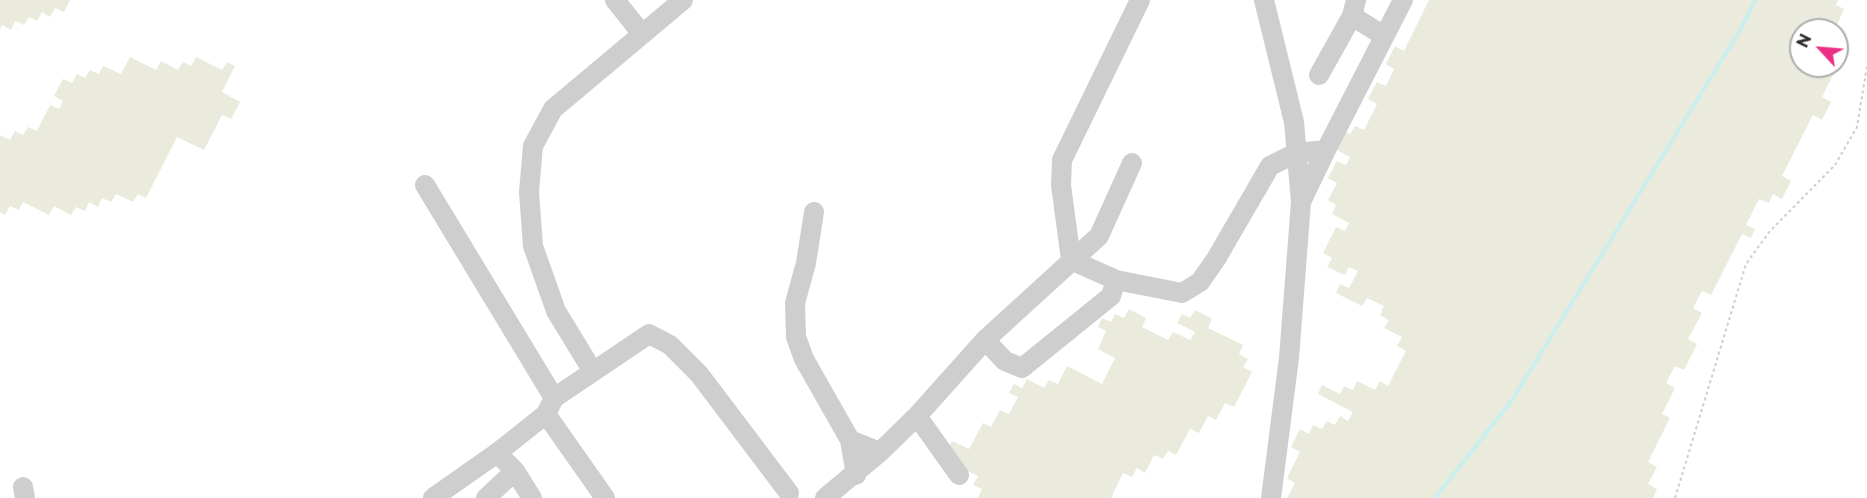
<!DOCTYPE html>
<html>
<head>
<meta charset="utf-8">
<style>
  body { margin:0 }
  #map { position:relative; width:1867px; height:498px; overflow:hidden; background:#fff; font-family:Montserrat,sans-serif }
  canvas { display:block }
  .north { position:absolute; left:1789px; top:18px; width:60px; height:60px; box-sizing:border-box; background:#fff; border:2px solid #adadad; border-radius:50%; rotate:296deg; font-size:16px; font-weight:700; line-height:24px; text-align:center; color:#313131 }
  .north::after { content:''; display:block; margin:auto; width:21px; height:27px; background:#ec2f84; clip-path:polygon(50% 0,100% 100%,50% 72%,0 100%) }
</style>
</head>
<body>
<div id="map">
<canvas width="1867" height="498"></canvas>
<div class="north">N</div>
</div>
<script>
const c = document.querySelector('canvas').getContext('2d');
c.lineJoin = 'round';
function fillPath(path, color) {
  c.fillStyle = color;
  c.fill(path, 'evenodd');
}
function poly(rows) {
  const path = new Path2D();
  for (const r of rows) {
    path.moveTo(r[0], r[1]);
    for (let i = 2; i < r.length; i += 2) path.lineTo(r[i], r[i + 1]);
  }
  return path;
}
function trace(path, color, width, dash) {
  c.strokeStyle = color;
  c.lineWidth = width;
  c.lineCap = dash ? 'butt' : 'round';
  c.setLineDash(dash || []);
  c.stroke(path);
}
fillPath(poly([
  [0,0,70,0,64,12,55,8,50,17,42,12,37,21,29,17,24,25,15,21,11,30,2,25,0,29],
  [1429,0,1838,0,1836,5,1844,9,1836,27,1827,23,1823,30,1801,30,1801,66,1827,66,1835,71,1822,97,1831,102,1822,120,1813,115,1782,176,1791,181,1782,199,1773,194,1769,203,1759,199,1746,225,1755,229,1751,238,1742,234,1711,295,1702,291,1693,308,1702,313,1688,339,1697,344,1684,370,1675,366,1666,383,1675,388,1662,414,1670,418,1648,462,1657,467,1648,484,1657,489,1653,498,1287,498,1295,483,1287,478,1300,452,1291,447,1300,429,1309,434,1313,425,1322,429,1327,421,1335,425,1340,416,1348,421,1353,412,1318,394,1322,385,1340,394,1344,386,1353,390,1357,381,1375,390,1380,381,1388,386,1406,351,1397,346,1402,337,1384,328,1389,320,1380,315,1384,306,1367,298,1362,306,1336,293,1340,284,1349,288,1358,271,1349,267,1345,275,1327,267,1332,258,1323,253,1336,227,1345,231,1349,223,1332,214,1336,205,1328,200,1337,183,1328,178,1337,161,1346,165,1350,157,1333,148,1341,130,1350,134,1355,126,1364,130,1377,104,1368,99,1377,82,1386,86,1394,69,1386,64,1395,46,1404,51],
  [130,57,156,70,161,61,178,70,183,62,191,66,196,57,222,70,227,62,235,66,222,92,240,102,231,119,222,115,204,150,177,137,146,198,138,194,133,202,116,194,111,202,102,198,98,207,89,202,85,211,76,207,71,215,54,206,49,215,23,202,19,210,10,206,5,215,0,212,0,135,10,140,15,131,23,135,28,127,37,131,50,105,59,109,63,101,54,96,63,79,72,83,77,74,85,78,90,70,99,74,103,66,121,74],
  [1129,309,1146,318,1142,327,1168,340,1173,332,1190,340,1195,332,1177,323,1182,314,1190,318,1195,310,1212,319,1208,328,1243,345,1239,354,1248,359,1243,367,1252,372,1234,407,1225,403,1216,420,1208,416,1199,433,1190,429,1176,455,1168,451,1163,459,1154,455,1145,473,1137,468,1132,477,1123,473,1111,498,978,498,982,489,973,485,978,476,951,463,947,449,952,441,969,449,983,423,991,427,1000,410,1009,414,1018,397,1009,393,1014,384,1022,388,1027,379,1044,388,1049,380,1058,384,1067,366,1102,384,1115,358,1098,349,1106,331,1098,327,1102,318,1111,322,1115,314,1124,318]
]), '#eaebdc');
trace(poly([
  [1435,498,1512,400,1739,32,1755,0]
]), '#cbeeee', 4);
trace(poly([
  [1675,498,1746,264,1770,231,1835,165,1857,127,1867,66]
]), '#cecece', 2, [3, 3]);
trace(poly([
  [615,0,642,34],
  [1264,0,1294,122,1301,202,1289,358,1271,498],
  [1352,16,1384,36],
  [1319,75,1352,16,1356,0],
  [1326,150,1403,0],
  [425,185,554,398],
  [814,212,806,263,795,303,796,337,804,359,850,440],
  [1071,260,1116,280,1182,293,1200,282,1216,259,1270,166,1296,153,1326,150,1301,202],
  [1071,260,1061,185,1062,160,1140,0],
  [985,340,1005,361,1022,368,1111,296,1116,280],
  [592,370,556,311,533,246,529,192,533,146,553,109,683,0],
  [917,416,959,475],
  [856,475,850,440,880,452],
  [23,487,25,498],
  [433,498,497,453],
  [486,498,515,471],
  [532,498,515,471,497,453,546,414],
  [605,498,546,414,554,398,649,334,670,345,699,374,789,493],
  [825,498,880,452,917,416,985,340,1099,236,1132,163]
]), '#cecece', 20);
</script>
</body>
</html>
